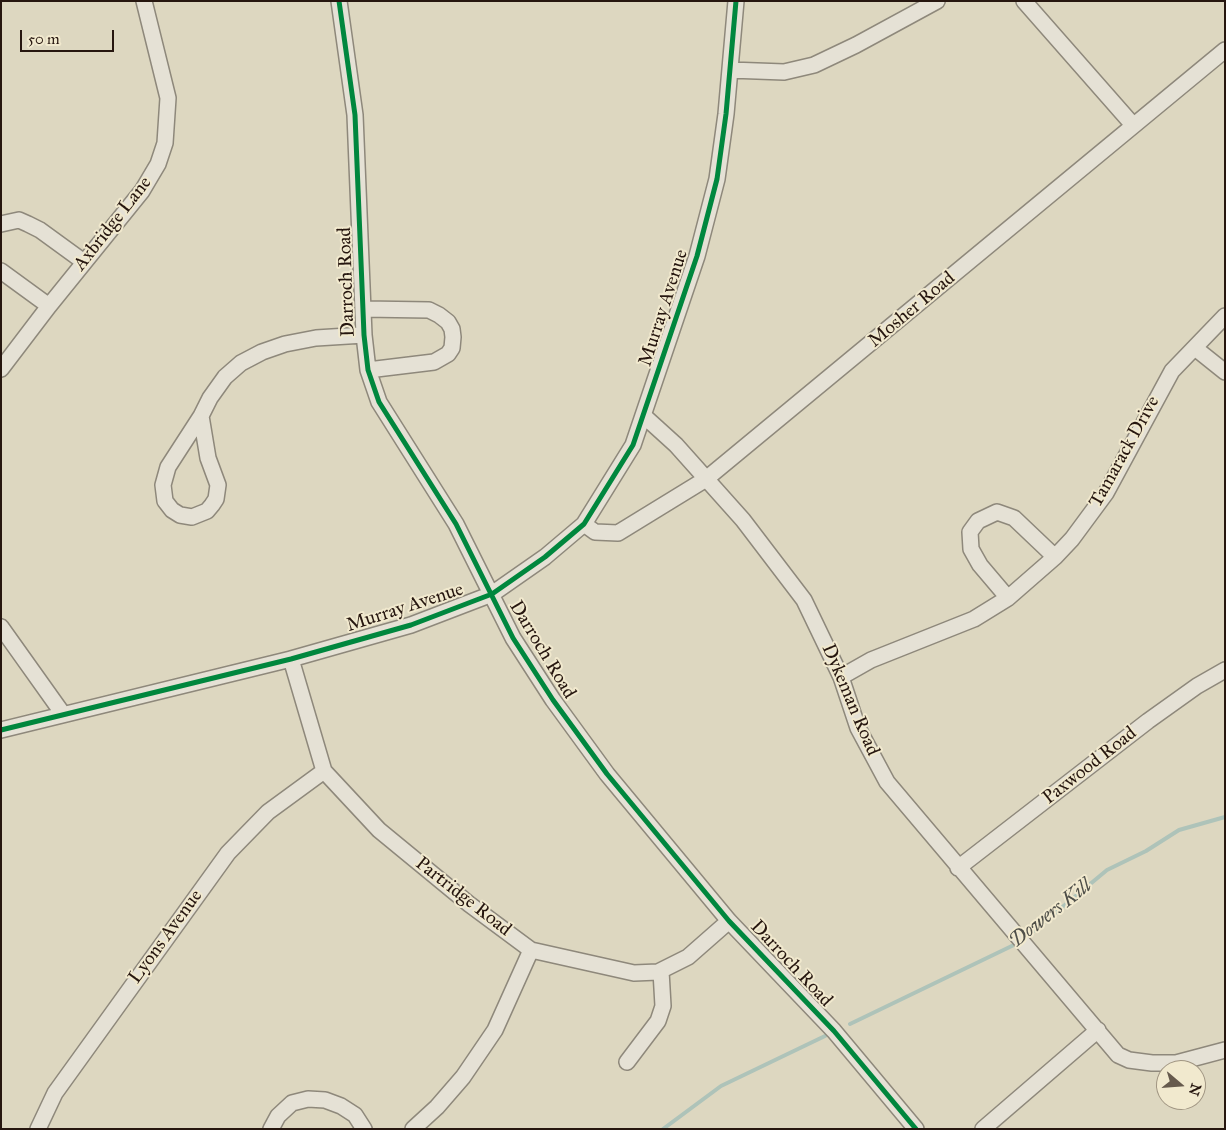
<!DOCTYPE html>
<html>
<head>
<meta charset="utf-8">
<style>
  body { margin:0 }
  #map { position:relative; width:1226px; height:1130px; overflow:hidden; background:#ddd7c0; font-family:"IM FELL Great Primer",serif }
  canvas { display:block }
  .frame { position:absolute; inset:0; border:2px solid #26160f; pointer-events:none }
  .north { position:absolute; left:1156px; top:1060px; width:50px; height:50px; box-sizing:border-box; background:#f1e9ce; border:1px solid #a09582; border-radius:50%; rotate:108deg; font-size:14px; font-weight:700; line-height:20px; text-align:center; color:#26160f }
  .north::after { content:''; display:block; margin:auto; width:18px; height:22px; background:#665a4d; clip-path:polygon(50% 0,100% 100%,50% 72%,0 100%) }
  .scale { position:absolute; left:20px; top:30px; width:94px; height:22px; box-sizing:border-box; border:2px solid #26160f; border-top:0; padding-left:6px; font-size:15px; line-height:18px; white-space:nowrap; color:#26160f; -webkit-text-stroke:4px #f1e9ce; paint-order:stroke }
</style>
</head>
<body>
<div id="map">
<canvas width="1226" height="1130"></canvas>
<div class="frame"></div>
<div class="north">N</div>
<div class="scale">50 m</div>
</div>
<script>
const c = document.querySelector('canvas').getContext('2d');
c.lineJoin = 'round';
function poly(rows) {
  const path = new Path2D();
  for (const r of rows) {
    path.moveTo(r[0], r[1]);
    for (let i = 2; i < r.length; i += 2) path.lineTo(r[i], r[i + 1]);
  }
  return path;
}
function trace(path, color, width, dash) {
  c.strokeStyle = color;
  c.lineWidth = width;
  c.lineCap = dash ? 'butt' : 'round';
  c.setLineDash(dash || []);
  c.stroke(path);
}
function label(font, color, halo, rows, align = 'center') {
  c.font = font + ' "IM FELL Great Primer",serif';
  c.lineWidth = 4;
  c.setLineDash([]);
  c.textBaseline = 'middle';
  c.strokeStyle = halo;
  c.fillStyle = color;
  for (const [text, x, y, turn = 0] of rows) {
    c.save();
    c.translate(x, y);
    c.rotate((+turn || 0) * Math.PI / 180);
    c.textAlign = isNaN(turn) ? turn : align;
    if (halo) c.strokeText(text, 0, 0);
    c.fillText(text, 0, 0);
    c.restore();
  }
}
trace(poly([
  [1024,939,1107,870,1146,851,1179,830,1225,817],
  [850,1024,1018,943],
  [663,1129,721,1086,825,1036]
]), '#aec3b9', 4);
const minor = poly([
  [339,1,355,115,364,335,368,370,379,402,456,524,513,638,553,700,607,774,729,921,834,1031,916,1129],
  [1024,1,1133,125],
  [730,70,784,72,814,65,856,45,937,1],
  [1,224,19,220,28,224,40,230,84,262],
  [1,271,49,306],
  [364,309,429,310,439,315,448,322,452,329,453,337,452,348,448,354,434,362,368,370],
  [1195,348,1225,372],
  [1,369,49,306,142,191,158,164,165,143,168,98,144,1],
  [201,416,208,458,218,485,216,499,212,505,207,511,192,517,180,515,172,510,165,501,163,485,168,467,201,416],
  [201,416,210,398,225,377,241,363,262,352,285,344,316,338,364,335],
  [644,416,676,445,743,520,804,600,841,677,858,728,887,782,1118,1055,1129,1060,1152,1063,1176,1063,1225,1050],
  [584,524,595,532,618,533,706,479,1225,50],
  [1008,598,980,565,971,549,970,532,978,521,997,512,1014,518,1055,557],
  [1,627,63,714],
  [291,659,324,771,379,830,469,904,531,950,634,973,658,972,688,957,729,921],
  [841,677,871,660,974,619,1008,598,1055,557,1072,539,1106,493,1172,371,1225,316],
  [1,730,291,659,411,625,492,594,545,557,584,524,633,445,697,256,717,179,726,114,736,1],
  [958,868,1148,721,1197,686,1225,670],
  [627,1062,658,1021,663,1006,661,971],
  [38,1129,55,1093,228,853,268,812,324,771],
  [271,1129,278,1116,292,1103,308,1099,325,1100,341,1106,355,1115,364,1129],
  [413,1129,437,1107,463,1077,495,1030,531,950],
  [983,1129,1098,1030]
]);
trace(minor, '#8e887b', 18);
trace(minor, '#e5e1d5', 15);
trace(poly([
  [339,1,355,115,364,335,368,370,379,402,456,524,513,638,553,700,607,774,729,921,834,1031,916,1129],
  [1,730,291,659,411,625,492,594,545,557,584,524,633,445,697,256,717,179,726,114,736,1]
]), '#00873e', 5);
label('19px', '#26160f', '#f1e9ce', [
  ["Axbridge Lane",113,224,-52],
  ["Darroch Road",347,282,-92],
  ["Murray Avenue",664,308,-72],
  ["Mosher Road",912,310,-40],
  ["Tamarack Drive",1125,452,-61],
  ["Murray Avenue",405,608,-18],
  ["Darroch Road",542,650,59],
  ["Dykeman Road",850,700,67],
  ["Paxwood Road",1090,766,-38],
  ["Partridge Road",463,897,38],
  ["Lyons Avenue",166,937,-54],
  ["Darroch Road",791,964,47]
]);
label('italic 20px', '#4f4f49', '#f1e9ce', [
  ["Dowers Kill",1051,914,-38]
]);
</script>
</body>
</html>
